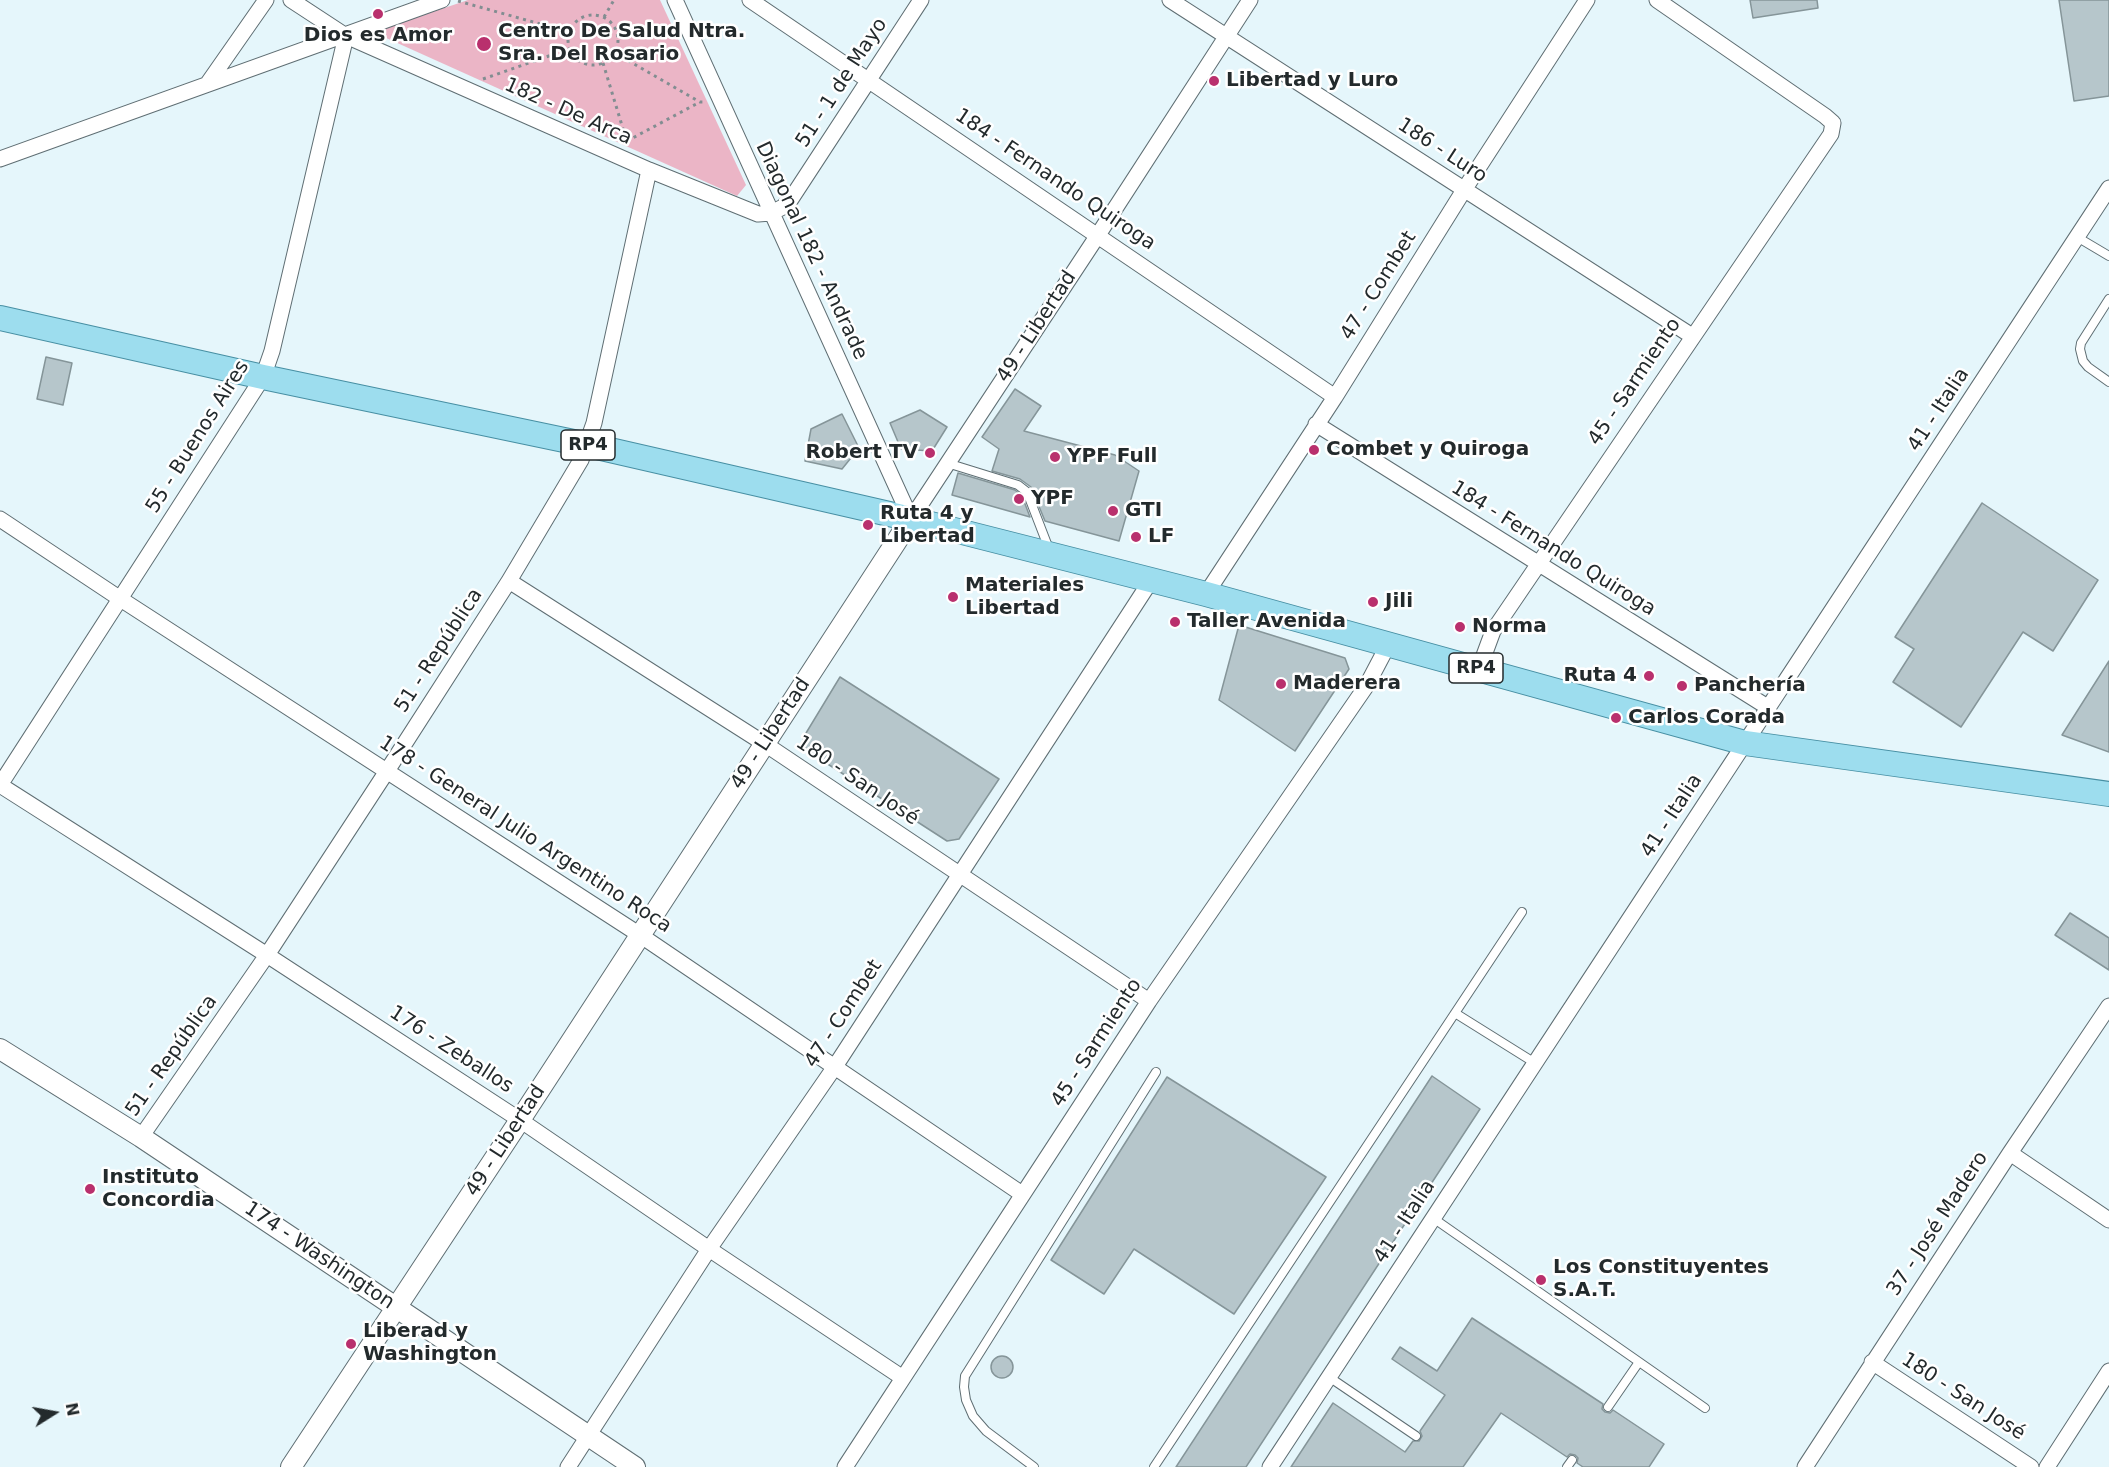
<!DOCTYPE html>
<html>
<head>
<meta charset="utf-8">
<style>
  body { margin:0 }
  #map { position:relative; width:2109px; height:1467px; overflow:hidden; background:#e5f6fb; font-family:"DejaVu Sans",sans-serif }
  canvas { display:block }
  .north { position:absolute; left:24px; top:1383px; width:60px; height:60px; -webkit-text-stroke:4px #fff; paint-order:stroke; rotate:79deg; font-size:16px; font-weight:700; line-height:24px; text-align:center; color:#232a2c }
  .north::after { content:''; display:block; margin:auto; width:21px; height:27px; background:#232a2c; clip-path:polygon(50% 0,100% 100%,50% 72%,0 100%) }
</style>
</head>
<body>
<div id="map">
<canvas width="2109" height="1467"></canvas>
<div class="north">N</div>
</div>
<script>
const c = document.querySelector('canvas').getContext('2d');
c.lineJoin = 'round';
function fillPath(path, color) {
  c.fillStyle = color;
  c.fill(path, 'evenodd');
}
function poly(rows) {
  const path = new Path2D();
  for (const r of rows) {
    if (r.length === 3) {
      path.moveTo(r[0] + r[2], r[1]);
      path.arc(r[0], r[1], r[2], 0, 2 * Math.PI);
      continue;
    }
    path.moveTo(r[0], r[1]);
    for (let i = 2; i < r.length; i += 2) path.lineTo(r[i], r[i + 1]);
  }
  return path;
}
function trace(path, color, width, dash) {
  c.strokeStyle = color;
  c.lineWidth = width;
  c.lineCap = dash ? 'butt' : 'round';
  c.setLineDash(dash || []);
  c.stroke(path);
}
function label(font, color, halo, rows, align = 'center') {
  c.font = font + ' "DejaVu Sans",sans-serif';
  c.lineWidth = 5;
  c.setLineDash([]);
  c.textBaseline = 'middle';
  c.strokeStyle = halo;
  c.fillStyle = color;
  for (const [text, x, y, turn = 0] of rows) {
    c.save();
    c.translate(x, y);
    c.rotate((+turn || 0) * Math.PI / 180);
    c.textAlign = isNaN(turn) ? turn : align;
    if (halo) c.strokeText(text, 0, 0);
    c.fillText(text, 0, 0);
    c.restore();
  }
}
fillPath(poly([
  [468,0,660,0,746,185,737,196,384,37,385,28]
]), '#ebb5c6');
const building = poly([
  [1750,0,1817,0,1818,8,1753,18,1750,0],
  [2059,0,2109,0,2109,96,2074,101,2059,0],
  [46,357,72,363,63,405,37,399,46,357],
  [1015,389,1041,406,1024,431,1115,455,1139,471,1119,541,1045,521,1031,487,1020,479,992,471,999,449,982,437,1015,389],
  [920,410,947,427,932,451,901,449,890,423,920,410],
  [842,414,859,448,842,469,805,461,811,429,842,414],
  [958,473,1015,490,1022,496,1030,517,952,495,958,473],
  [1982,503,2098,580,2053,651,2023,632,1961,727,1893,682,1914,649,1895,637,1982,503],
  [1239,625,1345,658,1349,669,1295,751,1219,700,1239,625],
  [2109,661,2109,752,2062,735,2109,661],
  [840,677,999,779,959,839,947,841,806,750,803,738,840,677],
  [2070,913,2109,938,2109,970,2055,935,2070,913],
  [1432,1076,1480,1109,1246,1467,1176,1467,1432,1076],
  [1167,1077,1326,1177,1234,1314,1134,1249,1104,1294,1051,1260,1167,1077],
  [1472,1318,1603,1404,1602,1409,1605,1412,1610,1413,1613,1410,1664,1444,1649,1467,1583,1467,1577,1463,1578,1458,1575,1455,1570,1454,1567,1457,1501,1413,1463,1467,1291,1467,1333,1403,1405,1452,1413,1441,1419,1441,1422,1436,1420,1431,1445,1395,1392,1359,1400,1347,1437,1371,1472,1318],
  [1002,1367,11]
]);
fillPath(building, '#b6c6cb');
trace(building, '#859599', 1.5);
const service = poly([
  [2077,237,2109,256],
  [2109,299,2081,343,2080,349,2083,361,2088,367,2109,382],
  [947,463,1018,485,1027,492,1049,549],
  [1455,1013,1535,1063],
  [1433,1218,1705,1408],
  [1329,1377,1416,1436],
  [1608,1407,1639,1362],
  [1034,1467,986,1431,973,1416,966,1400,964,1387,965,1376,1156,1072],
  [1154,1467,1522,912],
  [1567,1467,1572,1460]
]);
const minor = poly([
  [291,0,346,36,649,170,758,214,771,213,783,207,791,199,921,0],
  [675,0,911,519],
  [750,0,1335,397],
  [1170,0,1692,336],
  [208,83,266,0],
  [0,159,442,0],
  [1316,424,1769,708],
  [0,519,119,598,640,935,1022,1194],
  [911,519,1098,235,1250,0],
  [509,581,765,744,1149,1001],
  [1206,594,1335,397,1464,190,1587,0],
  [1479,669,1493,631,1831,134,1833,123,1825,116,1657,0],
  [0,785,267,955,520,1120,709,1249,903,1378],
  [0,785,263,377,272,351,346,36],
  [141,1137,267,955,387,771,509,581,581,460,594,423,649,170],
  [2010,1153,2109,1220],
  [1872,1362,2031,1467],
  [568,1467,709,1249,834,1068,1150,582],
  [845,1467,1149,1001,1367,685,1388,645],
  [1270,1467,2109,188],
  [1805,1467,2010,1153,2109,1006],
  [2047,1467,2109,1371]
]);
const tertiary = poly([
  [0,1049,141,1137,635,1467],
  [291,1467,520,1120,911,519]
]);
const primary = poly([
  [0,318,263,377,588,445,911,519,1206,594,1745,743,2109,794]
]);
trace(service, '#5f6e73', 10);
trace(minor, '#5f6e73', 17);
trace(tertiary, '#5f6e73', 22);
trace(primary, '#478fa3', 26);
trace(poly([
  [458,1,569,32],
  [593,40,25],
  [604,17,614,0],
  [615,53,700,102,705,102],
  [603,63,627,142],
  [483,79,569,49],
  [627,141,700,102]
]), '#828d91', 3, [3, 4.5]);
trace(service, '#fff', 8);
trace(minor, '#fff', 15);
trace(tertiary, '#fff', 20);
trace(primary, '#9dddee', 24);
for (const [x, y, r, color] of [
  [378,14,6,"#b9306d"],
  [484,44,8,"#b9306d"],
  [1214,81,6,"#b9306d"],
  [1314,450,6,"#b9306d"],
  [930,453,6,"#b9306d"],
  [1055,457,6,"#b9306d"],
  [1019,499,6,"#b9306d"],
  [1113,511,6,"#b9306d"],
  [868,525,6,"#b9306d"],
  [1136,537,6,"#b9306d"],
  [953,597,6,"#b9306d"],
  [1373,602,6,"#b9306d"],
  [1175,622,6,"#b9306d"],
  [1460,627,6,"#b9306d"],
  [1649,676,6,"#b9306d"],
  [1281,684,6,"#b9306d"],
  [1682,686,6,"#b9306d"],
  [1616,718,6,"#b9306d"],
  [90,1189,6,"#b9306d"],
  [1541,1280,6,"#b9306d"],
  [351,1344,6,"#b9306d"]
]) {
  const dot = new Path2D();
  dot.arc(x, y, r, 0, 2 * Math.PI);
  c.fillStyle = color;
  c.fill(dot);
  trace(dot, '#fff', 2);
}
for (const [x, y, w] of [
  [588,445,54],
  [1476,668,54]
]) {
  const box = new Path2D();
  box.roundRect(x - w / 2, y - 15, w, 30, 4.5);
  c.fillStyle = '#fff';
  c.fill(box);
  trace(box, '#232a2c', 1.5);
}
label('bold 18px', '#232a2c', null, [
  ["RP4",588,445],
  ["RP4",1476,668]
]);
label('bold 20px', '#232a2c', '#fff', [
  ["Centro De Salud Ntra.",498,32],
  ["Sra. Del Rosario",498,55],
  ["Dios es Amor",378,36,"center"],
  ["Libertad y Luro",1226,81],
  ["Combet y Quiroga",1326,450],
  ["Robert TV",918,453,"right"],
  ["YPF Full",1067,457],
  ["YPF",1031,499],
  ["GTI",1125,511],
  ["Ruta 4 y",880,514],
  ["Libertad",880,537],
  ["LF",1148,537],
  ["Materiales",965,586],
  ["Libertad",965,609],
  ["Jili",1385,602],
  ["Taller Avenida",1187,622],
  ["Norma",1472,627],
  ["Ruta 4",1637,676,"right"],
  ["Maderera",1293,684],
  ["Panchería",1694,686],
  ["Carlos Corada",1628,718],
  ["Instituto",102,1178],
  ["Concordia",102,1201],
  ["Los Constituyentes",1553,1268],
  ["S.A.T.",1553,1291],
  ["Liberad y",363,1332],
  ["Washington",363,1355]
], 'left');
label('20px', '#232a2c', '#fff', [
  ["51 - 1 de Mayo",842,83,-57],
  ["182 - De Arca",568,112,24],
  ["186 - Luro",1442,151,33],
  ["184 - Fernando Quiroga",1055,180,34],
  ["Diagonal 182 - Andrade",811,251,65],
  ["47 - Combet",1379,286,-58],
  ["49 - Libertad",1037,327,-57],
  ["45 - Sarmiento",1635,382,-56],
  ["41 - Italia",1939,410,-57],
  ["55 - Buenos Aires",198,437,-58],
  ["184 - Fernando Quiroga",1553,549,32],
  ["51 - República",439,651,-57],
  ["49 - Libertad",771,734,-57],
  ["180 - San José",857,781,34],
  ["41 - Italia",1672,816,-57],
  ["178 - General Julio Argentino Roca",525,835,33],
  ["47 - Combet",844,1014,-57],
  ["45 - Sarmiento",1097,1043,-57],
  ["176 - Zeballos",451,1050,33],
  ["51 - República",172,1056,-55],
  ["49 - Libertad",506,1141,-57],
  ["41 - Italia",1405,1222,-57],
  ["37 - José Madero",1938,1224,-57],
  ["174 - Washington",319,1256,34],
  ["180 - San José",1963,1397,33]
]);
</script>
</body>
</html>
